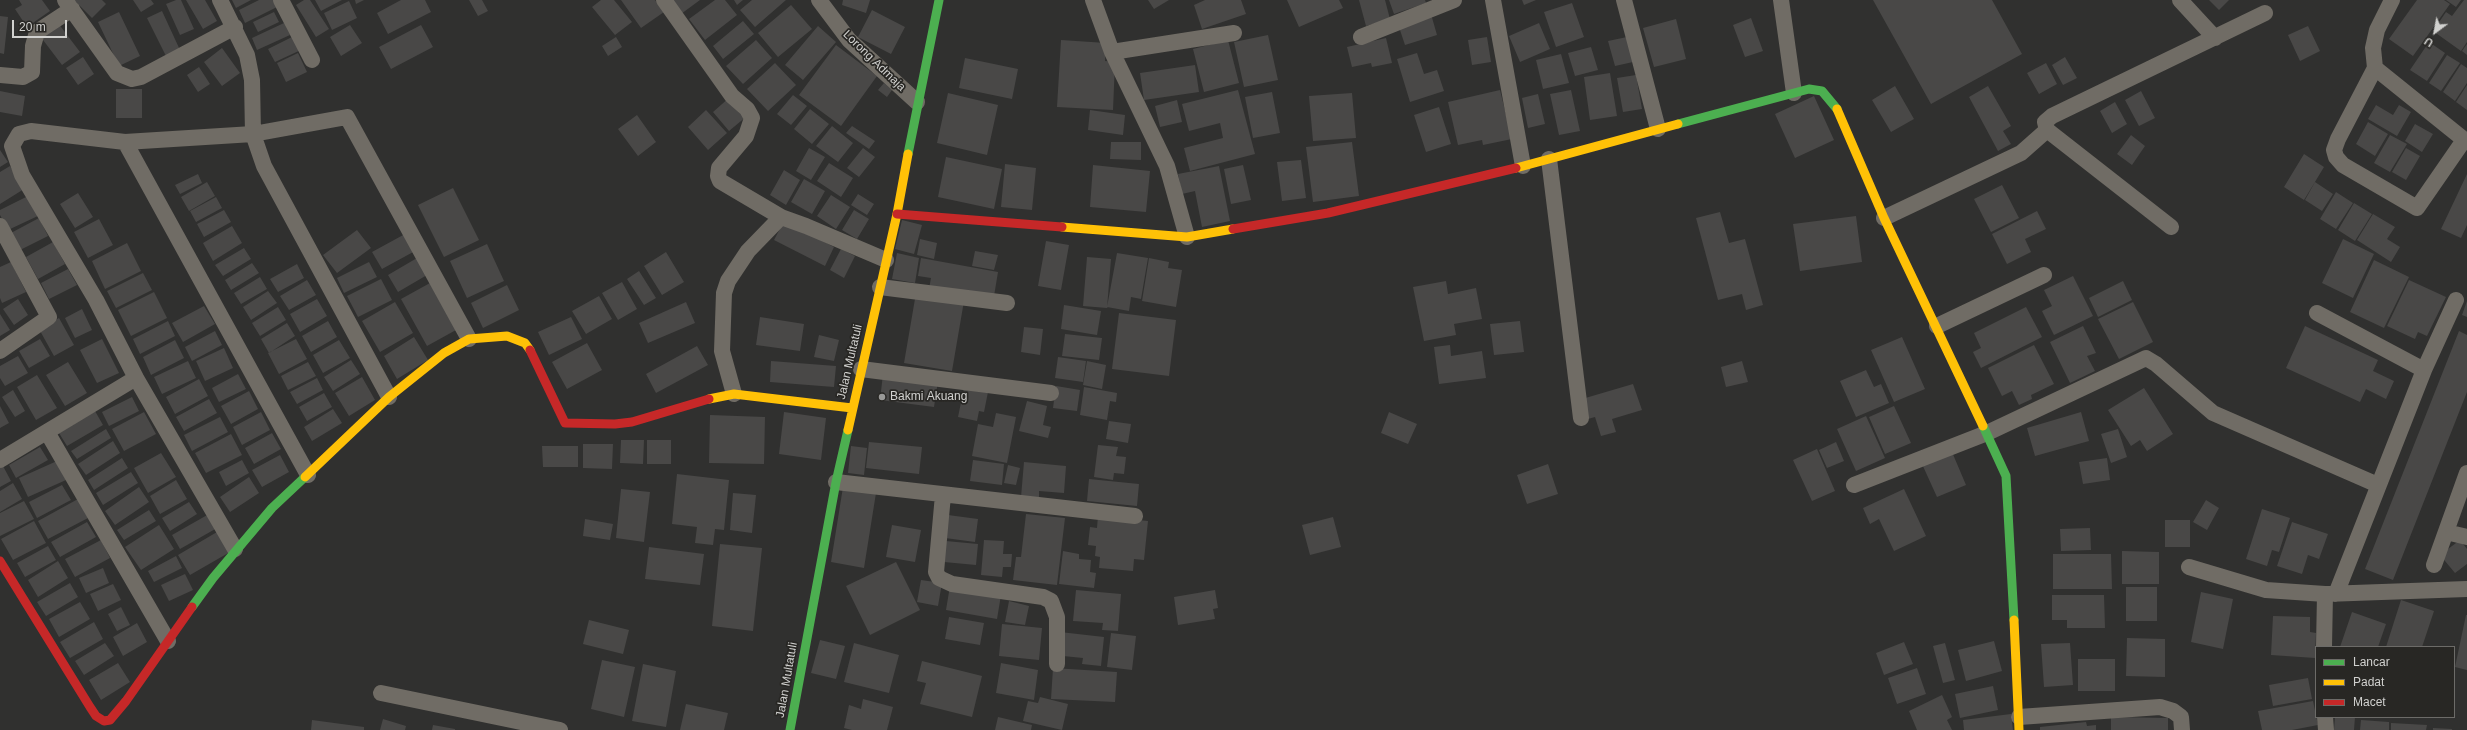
<!DOCTYPE html>
<html>
<head>
<meta charset="utf-8">
<style>
  body { margin:0 }
  #map { position:relative; width:2467px; height:730px; overflow:hidden; background:#30302f; font-family:Helvetica,sans-serif }
  canvas { display:block }
  .legend { position:absolute; left:2315px; top:646px; width:140px; height:72px; box-sizing:border-box; background:#282724; border:1px solid #6c6b68; margin:0; padding:5px 7px; list-style:none; font-size:12px; color:#d1d1cf }
  .legend li { display:flex; align-items:center; gap:8px; height:20px }
  .legend b { width:20px; border:1px solid #6c6b68 }
  .north { position:absolute; left:2415px; top:12px; width:40px; height:40px; -webkit-text-stroke:3px #282724; paint-order:stroke; rotate:212deg; font-size:11px; font-weight:700; line-height:16px; text-align:center; color:#d1d1cf }
  .north::after { content:''; display:block; margin:auto; width:14px; height:18px; background:#d1d1cf; clip-path:polygon(50% 0,100% 100%,50% 72%,0 100%) }
  .scale { position:absolute; left:12px; top:20px; width:55px; height:18px; box-sizing:border-box; border:2px solid #d1d1cf; border-top:0; padding-left:5px; font-size:12px; line-height:14px; white-space:nowrap; color:#d1d1cf; -webkit-text-stroke:3px #282724; paint-order:stroke }
</style>
</head>
<body>
<div id="map">
<canvas width="2467" height="730"></canvas>
<ul class="legend">
<li><b style="height:5px;background:#4caf50"></b>Lancar</li>
<li><b style="height:5px;background:#ffc107"></b>Padat</li>
<li><b style="height:5px;background:#c62828"></b>Macet</li>
</ul>
<div class="north">U</div>
<div class="scale">20 m</div>
</div>
<script>
const c = document.querySelector('canvas').getContext('2d');
c.lineJoin = 'round';
function fillPath(path, color) {
  c.fillStyle = color;
  c.fill(path, 'evenodd');
}
function poly(rows) {
  const path = new Path2D();
  for (const r of rows) {
    path.moveTo(r[0], r[1]);
    for (let i = 2; i < r.length; i += 2) path.lineTo(r[i], r[i + 1]);
  }
  return path;
}
function trace(path, color, width, dash) {
  c.strokeStyle = color;
  c.lineWidth = width;
  c.lineCap = dash ? 'butt' : 'round';
  c.setLineDash(dash || []);
  c.stroke(path);
}
function label(font, color, halo, rows, align = 'center') {
  c.font = font + ' Helvetica,sans-serif';
  c.lineWidth = 3.5;
  c.setLineDash([]);
  c.textBaseline = 'middle';
  c.strokeStyle = halo;
  c.fillStyle = color;
  for (const [text, x, y, turn = 0] of rows) {
    c.save();
    c.translate(x, y);
    c.rotate((+turn || 0) * Math.PI / 180);
    c.textAlign = isNaN(turn) ? turn : align;
    if (halo) c.strokeText(text, 0, 0);
    c.fillText(text, 0, 0);
    c.restore();
  }
}
fillPath(poly([
  [19,0,42,0,50,11,27,27,15,9,22,5],
  [74,0,102,0,106,4,92,18],
  [133,0,151,0,154,4,141,12],
  [176,0,181,0,194,29,180,35,166,4],
  [186,0,205,0,217,21,203,29],
  [232,0,251,0,236,8],
  [259,0,276,0,279,6,245,23,239,10],
  [304,0,310,0,329,29,316,37,296,5],
  [315,0,342,0,321,11],
  [355,0,364,0,356,4],
  [401,0,425,0,431,12,388,34,377,13],
  [469,0,482,0,488,11,478,16],
  [601,0,614,0,632,22,615,35,592,7],
  [621,0,655,0,664,12,641,28],
  [671,0,700,0,681,14],
  [715,0,725,0,737,15,705,40,689,19],
  [734,0,743,0,737,5],
  [752,0,786,0,755,27,740,10],
  [843,0,870,0,866,13,842,5],
  [1148,0,1169,0,1154,9],
  [1205,0,1241,0,1246,14,1202,29,1194,5],
  [1287,0,1339,0,1343,8,1299,27],
  [1359,0,1385,0,1390,19,1366,26],
  [1389,0,1425,0,1426,3,1394,14],
  [1522,0,1536,0,1524,5],
  [1873,0,1992,0,2022,54,1931,104],
  [2209,0,2229,0,2219,10],
  [2417,0,2444,0,2450,4,2413,56,2389,39],
  [2446,0,2461,0,2456,7],
  [2464,0,2467,0,2467,42,2461,51,2433,31,2446,12,2452,16],
  [349,1,357,18,332,30,324,13],
  [1572,3,1584,37,1556,47,1544,12],
  [791,5,812,29,778,57,758,33],
  [872,10,905,27,891,54,858,37],
  [162,11,180,50,166,56,147,18],
  [119,12,140,56,119,66,98,22],
  [274,12,279,22,258,32,253,22],
  [1431,14,1437,35,1405,45,1398,24],
  [0,16,8,17,4,54,0,53],
  [1751,18,1763,51,1745,57,1733,25],
  [1676,19,1686,59,1654,67,1643,28],
  [743,21,754,34,723,59,713,46],
  [58,23,80,52,62,65,40,36],
  [284,23,290,35,257,50,252,38],
  [1539,23,1550,49,1520,62,1509,36],
  [350,25,362,43,341,56,330,37],
  [421,25,433,47,391,69,379,47],
  [818,26,836,42,803,80,785,65],
  [2308,26,2320,51,2300,61,2288,35],
  [296,35,303,49,275,62,268,49],
  [1268,35,1278,80,1244,87,1234,42],
  [616,37,622,47,608,56,602,46],
  [1487,37,1491,62,1472,65,1468,40],
  [1627,37,1633,62,1615,66,1608,41],
  [1386,38,1392,63,1372,67,1371,63,1352,67,1347,47],
  [756,40,772,58,743,84,726,66],
  [1061,40,1106,43,1105,61,1115,62,1113,110,1057,107],
  [1228,40,1239,83,1204,92,1193,49],
  [2429,42,2445,53,2427,81,2410,70],
  [2467,44,2467,55,2462,51],
  [836,45,877,76,841,126,799,95],
  [1591,47,1598,70,1575,76,1568,53],
  [222,48,240,73,222,86,204,62],
  [298,53,307,72,286,82,277,63],
  [1417,53,1424,74,1437,70,1444,91,1410,102,1397,59],
  [1561,54,1569,83,1543,89,1536,60],
  [2447,55,2460,63,2441,91,2429,83],
  [83,57,94,74,78,85,66,68],
  [2065,57,2077,78,2063,85,2052,65],
  [965,58,1018,69,1012,99,959,88],
  [775,63,796,85,768,111,747,89],
  [2046,63,2057,84,2039,94,2027,73],
  [2461,64,2467,68,2467,83,2455,101,2443,92],
  [1195,65,1199,92,1144,100,1140,73],
  [199,67,210,84,198,92,187,75],
  [1610,73,1617,116,1590,120,1584,77],
  [1636,75,1642,109,1623,112,1617,78],
  [884,83,892,90,887,97,878,90],
  [2467,85,2467,110,2456,102],
  [1895,86,1914,119,1891,132,1872,100],
  [1988,86,2011,126,2003,131,2011,144,1998,151,1969,97],
  [116,89,142,89,142,118,116,118],
  [1238,90,1255,154,1190,171,1184,148,1223,138,1220,123,1189,131,1182,104],
  [1500,90,1512,139,1483,145,1482,140,1458,145,1448,102],
  [1571,90,1580,131,1559,135,1550,94],
  [0,91,25,96,22,116,0,112],
  [2141,91,2155,118,2139,126,2125,100],
  [1272,92,1280,133,1253,138,1245,97],
  [948,93,998,105,987,155,937,143],
  [1352,93,1356,138,1313,141,1309,96],
  [1538,94,1545,124,1528,128,1522,98],
  [793,95,807,106,791,125,777,114],
  [1814,96,1834,140,1795,158,1775,114],
  [730,97,747,116,729,131,713,112],
  [1177,100,1182,122,1160,127,1155,106],
  [2115,102,2127,124,2112,133,2100,111],
  [2376,105,2393,115,2399,105,2411,112,2397,136,2368,119],
  [1439,107,1451,144,1426,152,1414,115],
  [810,109,829,124,812,144,794,129],
  [706,110,727,133,708,150,688,127],
  [1090,110,1125,115,1123,135,1088,130],
  [637,115,656,142,638,156,618,129],
  [2368,122,2388,134,2375,156,2356,144],
  [2415,124,2433,134,2422,152,2405,141],
  [832,126,853,143,838,162,816,146],
  [852,126,875,141,869,149,846,133],
  [2131,135,2145,146,2132,165,2117,154],
  [2390,135,2407,144,2390,172,2374,163],
  [1111,142,1141,142,1141,160,1110,159],
  [1352,142,1359,196,1313,202,1306,147],
  [809,148,825,157,811,180,796,171],
  [863,148,875,157,859,177,847,168],
  [2406,148,2420,156,2406,180,2392,172],
  [0,150,8,162,0,167],
  [2304,154,2324,167,2304,200,2284,187],
  [946,157,1002,169,994,209,938,197],
  [1301,160,1306,198,1282,201,1277,162],
  [829,163,853,178,841,197,817,181],
  [1005,164,1036,168,1032,210,1001,207],
  [1093,165,1150,171,1146,212,1090,207],
  [1243,165,1251,200,1231,204,1224,169],
  [10,166,24,189,0,204,0,172],
  [1219,166,1230,221,1202,227,1195,191,1182,194,1178,174],
  [784,170,800,180,786,205,770,195],
  [198,174,202,183,180,194,175,185],
  [2467,174,2467,225,2461,238,2441,229],
  [804,179,825,191,812,214,791,202],
  [207,182,215,196,189,211,181,197],
  [2315,182,2333,194,2322,211,2305,200],
  [2002,185,2019,218,1991,232,1974,199],
  [453,188,479,240,444,257,418,205],
  [2336,192,2353,203,2336,229,2320,219],
  [78,193,93,217,75,228,60,204],
  [858,194,874,204,867,215,851,205],
  [30,195,40,215,8,230,0,215,0,210],
  [831,195,850,207,836,229,817,216],
  [216,197,222,208,196,222,190,211],
  [2354,203,2372,214,2355,241,2338,230],
  [224,210,231,222,204,237,197,224],
  [854,210,869,219,857,239,842,230],
  [2037,211,2046,229,2025,239,2031,252,2007,264,1992,234],
  [1720,212,1729,243,1745,239,1763,305,1746,310,1742,294,1718,300,1696,218],
  [2373,214,2395,227,2387,239,2400,247,2391,262,2357,240],
  [1856,216,1862,262,1800,271,1793,224],
  [39,218,48,236,18,251,9,234],
  [99,219,113,245,88,258,74,232],
  [902,220,922,225,914,254,895,249],
  [784,221,834,247,825,266,774,240],
  [232,226,242,243,213,261,203,243],
  [357,230,371,248,337,273,323,255],
  [405,234,415,251,382,269,372,252],
  [920,239,937,243,934,259,917,255],
  [2343,239,2374,254,2353,298,2322,283],
  [1046,241,1069,245,1061,290,1038,286],
  [53,242,65,264,38,279,26,257],
  [127,243,141,271,105,289,92,261],
  [487,244,504,281,467,298,450,261],
  [244,248,251,259,223,276,215,265],
  [841,249,855,256,844,278,830,270],
  [975,251,998,255,994,270,972,266],
  [666,252,684,282,662,295,644,266],
  [897,253,919,258,915,283,892,279],
  [1117,253,1148,258,1141,299,1131,297,1129,311,1107,307],
  [1087,257,1111,259,1107,308,1083,306],
  [417,258,427,275,398,292,388,275],
  [921,258,998,272,994,296,929,289,931,278,918,276],
  [1149,258,1169,262,1168,268,1182,270,1176,307,1142,301],
  [2374,260,2409,277,2384,328,2350,312],
  [11,262,26,292,2,303,0,298,0,267],
  [369,262,377,277,344,293,337,278],
  [252,263,259,273,231,290,225,280],
  [297,264,304,278,278,292,270,279],
  [68,269,77,285,49,299,41,283],
  [639,271,656,298,644,305,627,279],
  [143,273,152,290,116,308,107,291],
  [2073,276,2093,316,2054,335,2042,311,2052,306,2044,290],
  [260,277,267,289,241,304,234,293],
  [381,279,392,300,358,317,347,296],
  [307,280,316,295,289,310,280,296],
  [2409,280,2446,297,2427,336,2418,332,2415,339,2387,326],
  [1446,281,1448,294,1476,288,1482,319,1454,324,1456,335,1424,341,1413,287],
  [2123,281,2132,300,2098,317,2089,298],
  [622,282,637,309,618,320,602,293],
  [430,283,456,330,427,346,401,299],
  [507,285,519,310,483,328,471,303],
  [268,291,277,303,251,320,243,307],
  [154,292,167,318,131,336,118,310],
  [916,293,964,301,952,371,904,363],
  [599,296,612,319,586,334,572,311],
  [18,299,28,315,14,325,3,309],
  [317,299,327,316,300,332,290,314],
  [2467,301,2467,317,2462,315],
  [395,302,413,333,380,352,362,321],
  [686,302,695,323,648,343,639,323],
  [2133,302,2153,342,2119,359,2098,319],
  [1064,305,1101,311,1097,335,1061,329],
  [204,306,215,324,183,342,172,323],
  [278,307,286,320,260,336,252,323],
  [2026,307,2042,337,1981,368,1973,352,1981,348,1974,333],
  [82,309,92,330,75,338,65,318],
  [1119,313,1176,320,1169,376,1112,369],
  [0,314,10,330,0,336],
  [571,317,582,339,549,355,538,332],
  [760,317,804,324,800,351,756,345],
  [59,318,74,345,54,356,39,329],
  [168,321,175,336,140,354,133,339],
  [328,321,337,337,311,352,302,336],
  [1520,321,1524,352,1494,355,1490,324],
  [287,323,295,336,269,353,261,339],
  [2083,326,2096,353,2087,356,2095,371,2070,383,2050,342],
  [2305,326,2378,360,2373,371,2394,381,2386,399,2366,389,2360,402,2286,368],
  [1024,327,1043,329,1040,355,1021,352],
  [215,331,222,345,192,361,185,347],
  [2459,331,2467,335,2467,392,2393,580,2365,569],
  [1065,334,1102,338,1099,360,1062,356],
  [819,335,839,340,834,361,814,357],
  [414,337,428,360,397,379,384,356],
  [1902,337,1925,389,1894,402,1871,350],
  [40,339,50,356,29,368,19,351],
  [102,339,119,373,97,383,80,350],
  [296,339,307,359,279,374,268,353],
  [175,340,184,358,151,375,143,357],
  [339,340,350,358,323,373,313,355],
  [587,343,602,370,567,389,552,362],
  [1450,345,1451,356,1482,351,1486,378,1439,384,1434,347],
  [2034,345,2054,384,2031,395,2032,399,2019,405,2012,391,2002,396,1988,368],
  [697,346,708,365,656,393,646,374],
  [224,348,233,368,205,381,196,361],
  [18,356,28,373,5,386,0,378,0,366],
  [1058,357,1086,361,1083,382,1055,378],
  [351,360,360,374,333,391,324,377],
  [188,361,196,378,162,394,154,377],
  [771,361,836,366,834,387,770,382],
  [1087,361,1106,365,1102,389,1083,385],
  [1742,361,1748,382,1726,387,1721,367],
  [68,362,87,393,65,406,46,375],
  [308,362,316,376,288,390,281,376],
  [1866,370,1874,387,1881,384,1889,403,1856,417,1840,381],
  [238,374,246,389,219,402,212,388],
  [883,374,938,381,934,407,880,400],
  [37,375,57,408,36,420,17,387],
  [362,377,375,400,349,416,335,393],
  [317,378,323,390,297,404,290,392],
  [199,379,208,396,175,414,166,397],
  [965,383,988,392,984,412,979,411,977,421,958,417],
  [1633,384,1642,410,1612,419,1616,432,1601,436,1595,417,1588,419,1582,399],
  [1056,386,1080,390,1077,411,1053,408],
  [1084,387,1117,393,1116,402,1110,401,1107,420,1080,415],
  [2144,388,2173,434,2147,451,2140,440,2131,446,2108,410],
  [13,390,25,411,15,417,2,397],
  [249,391,258,409,231,424,221,406],
  [324,393,332,407,307,421,299,407],
  [132,397,139,411,109,426,102,412],
  [209,399,217,413,184,431,176,417],
  [1027,401,1047,406,1043,425,1051,427,1048,438,1019,431],
  [0,406,9,423,0,428],
  [1894,406,1911,443,1885,454,1869,417],
  [333,409,342,423,312,441,304,427],
  [95,411,103,425,67,446,59,433],
  [144,412,156,434,124,451,112,429],
  [261,412,270,430,242,445,233,427],
  [784,412,826,418,821,460,779,454],
  [1389,412,1417,424,1408,444,1381,433],
  [2081,412,2089,441,2035,456,2027,428],
  [996,413,1016,417,1007,463,972,456,978,424,993,427],
  [710,415,765,417,764,464,709,463],
  [1866,416,1885,458,1856,471,1837,429],
  [220,417,228,432,192,451,184,435],
  [1109,421,1131,424,1128,443,1106,439],
  [106,429,111,438,77,459,71,451],
  [2118,429,2127,457,2111,463,2101,434],
  [272,433,281,449,254,464,245,448],
  [231,434,242,455,206,473,195,453],
  [621,440,644,440,643,464,620,463],
  [647,440,671,440,671,464,647,464],
  [113,441,120,453,86,475,78,464],
  [869,442,922,447,919,474,866,468],
  [1836,442,1844,461,1827,468,1819,450],
  [583,444,613,444,612,469,583,468],
  [1098,445,1118,447,1116,456,1126,457,1124,474,1114,473,1113,480,1094,477],
  [542,446,578,446,578,467,543,467],
  [851,446,867,448,864,475,848,473],
  [40,447,48,460,16,478,9,465],
  [1817,449,1835,491,1812,501,1793,460],
  [1952,452,1966,485,1937,497,1922,464],
  [161,453,176,477,148,493,134,468],
  [280,455,289,472,262,487,252,470],
  [122,458,128,468,94,490,88,480],
  [2107,458,2110,480,2083,484,2079,462],
  [242,460,249,473,226,486,219,472],
  [973,460,1004,464,1002,485,970,481],
  [57,461,66,480,28,497,19,478],
  [1024,462,1066,466,1064,493,1039,491,1039,498,1021,497],
  [1548,464,1558,494,1527,504,1517,475],
  [1008,465,1020,468,1016,485,1004,483],
  [3,466,11,481,0,487,0,468],
  [131,472,138,483,103,505,96,493],
  [677,474,729,480,724,530,715,529,713,545,695,543,697,527,672,524],
  [249,477,259,493,230,512,220,497],
  [1089,479,1139,484,1137,506,1087,501],
  [176,480,187,499,160,514,150,496],
  [13,483,22,499,0,512,0,491],
  [62,485,71,500,37,518,29,502],
  [139,487,149,502,115,525,105,511],
  [843,487,876,493,864,568,831,562],
  [621,489,650,492,644,542,616,538],
  [1904,489,1926,536,1894,551,1879,519,1870,524,1863,508],
  [733,493,756,495,752,533,730,530],
  [78,499,88,518,48,539,38,521],
  [2206,500,2219,508,2207,530,2193,522],
  [24,501,34,519,0,536,0,513],
  [189,502,197,514,170,531,162,518],
  [2262,509,2290,518,2279,552,2272,550,2267,566,2246,559],
  [149,510,156,521,124,540,117,530],
  [209,514,217,528,180,549,172,535],
  [1026,514,1065,518,1057,585,1013,580,1016,557,1021,557],
  [948,515,978,519,975,542,945,538],
  [1098,516,1148,521,1144,560,1134,559,1133,571,1099,568,1100,557,1095,556,1096,546,1088,545,1090,527,1097,528],
  [1333,517,1341,547,1310,555,1302,525],
  [585,519,613,524,610,540,583,536],
  [2165,520,2190,520,2190,547,2165,547],
  [34,521,46,543,13,560,1,539],
  [87,522,96,537,60,557,51,542],
  [2292,522,2328,534,2319,559,2308,555,2302,574,2277,566],
  [159,525,174,549,141,570,125,547],
  [892,525,921,530,915,562,886,557],
  [2090,528,2091,550,2061,551,2060,529],
  [217,532,230,552,190,575,178,555],
  [101,540,110,558,75,577,65,559],
  [984,540,1004,541,1003,554,1012,554,1011,567,1003,567,1002,577,981,575],
  [2460,540,2467,549,2467,564,2455,573,2440,555],
  [946,541,978,544,976,565,944,562],
  [720,544,762,548,753,631,712,626],
  [48,546,56,560,25,577,17,563],
  [649,547,704,554,700,585,645,579],
  [1063,551,1079,554,1079,559,1091,560,1090,572,1096,573,1094,588,1059,584],
  [2122,551,2159,552,2159,584,2122,584],
  [2053,554,2111,554,2112,589,2053,589],
  [176,556,182,568,154,582,148,571],
  [58,561,68,578,38,597,28,580],
  [896,562,920,610,870,635,846,586],
  [103,568,109,583,86,593,79,578],
  [185,574,193,590,169,601,161,585],
  [921,580,942,583,938,606,917,602],
  [70,583,78,597,46,616,37,602],
  [113,584,121,600,98,611,90,594],
  [950,586,1001,595,997,619,946,610],
  [2126,587,2157,587,2157,621,2126,621],
  [1076,590,1121,594,1118,631,1102,630,1103,623,1073,621],
  [1215,590,1218,608,1213,609,1215,619,1178,625,1174,597],
  [2201,592,2233,599,2223,649,2191,642],
  [2052,595,2104,595,2105,628,2067,628,2067,620,2052,620],
  [2401,600,2434,611,2422,647,2386,647],
  [1009,601,1029,606,1025,625,1005,622],
  [80,602,90,619,59,637,49,619],
  [121,607,130,625,117,631,108,614],
  [2352,612,2386,624,2378,647,2340,647],
  [2466,615,2467,615,2467,670,2455,667],
  [2273,616,2310,617,2310,632,2316,633,2315,658,2271,655],
  [949,617,984,623,980,645,945,639],
  [589,620,629,630,623,654,583,644],
  [94,622,103,639,70,658,60,642],
  [137,623,147,642,123,656,113,637],
  [1002,624,1042,628,1039,660,999,656],
  [1060,632,1104,637,1101,666,1082,664,1083,658,1063,656],
  [1111,633,1136,636,1132,670,1107,667],
  [2127,638,2165,639,2165,677,2126,676],
  [820,640,845,646,836,679,811,673],
  [1994,641,2002,671,1966,681,1958,650],
  [1904,642,1913,664,1884,675,1876,653],
  [105,643,114,656,84,675,75,661],
  [854,643,899,655,889,693,844,682],
  [1945,643,1955,680,1943,683,1933,646],
  [2070,643,2073,685,2044,687,2041,644],
  [2078,659,2115,659,2115,691,2078,691],
  [602,660,635,667,624,717,591,709],
  [922,661,982,676,972,717,920,704,926,683,917,681],
  [118,663,130,682,101,700,89,680],
  [1001,663,1038,670,1034,700,996,693],
  [643,664,676,671,666,727,632,721],
  [1053,668,1117,672,1115,702,1051,699],
  [1917,668,1926,694,1897,704,1888,678],
  [2308,678,2312,699,2273,706,2269,685],
  [1993,686,1998,710,1960,718,1955,694],
  [1942,695,1952,717,1947,720,1952,730,1917,730,1909,711],
  [1040,697,1068,704,1062,730,1023,721,1028,701,1038,703],
  [863,699,893,707,887,730,852,730,844,728,849,705,861,709],
  [2313,701,2318,725,2292,730,2262,730,2258,711],
  [686,704,728,713,724,730,680,730],
  [2011,714,2013,730,1964,730,1963,720],
  [998,717,1032,725,1031,730,995,730],
  [2111,717,2168,718,2168,730,2111,730],
  [2335,717,2355,717,2354,730,2334,730],
  [383,719,406,726,405,730,380,730],
  [312,720,364,727,364,730,311,730],
  [2361,720,2389,722,2389,730,2360,730],
  [2086,722,2087,726,2096,725,2096,730,2040,730,2040,727],
  [2391,723,2427,725,2426,730,2391,730],
  [433,725,455,729,455,730,432,730],
  [2433,728,2452,729,2452,730,2433,730]
]), '#494847');
trace(poly([
  [65,0,117,73,132,79,141,77,235,27],
  [220,0,247,55,252,80,253,134,264,166,389,397],
  [281,0,312,60],
  [664,0,732,96,747,109,752,118,746,136,719,168,718,176,720,181,781,217,806,226,886,260],
  [819,0,849,40,917,102],
  [1093,0,1112,52,1167,166,1187,237],
  [1493,0,1523,166],
  [1624,0,1658,129],
  [1781,0,1794,93],
  [2180,0,2215,38],
  [2392,0,2377,30,2373,48,2375,68,2338,139,2334,150,2336,157,2343,165,2417,208,2464,140],
  [1361,37,1454,0],
  [1112,52,1234,33],
  [2375,68,2467,142],
  [0,75,23,77,32,72,33,46,37,32,72,9],
  [125,142,308,475],
  [1549,159,1581,418],
  [1884,218,2021,153,2047,130],
  [0,226,49,317,0,351],
  [2171,227,2047,130,2045,122,2052,116,2265,13],
  [880,287,1007,303],
  [2317,313,2424,370,2336,594],
  [1937,326,2044,275],
  [861,369,1051,393],
  [2424,370,2456,300],
  [734,394,722,351,724,293,728,281,748,251,781,217],
  [47,432,168,641],
  [0,460,136,378],
  [836,482,1135,516],
  [1854,485,1987,433,2146,358,2156,364,2213,413,2378,485],
  [943,495,936,572,939,578,952,584,1043,597,1051,601,1057,617,1057,664],
  [2446,532,2467,537],
  [235,549,136,378,96,300,22,175,12,146,19,134,31,131,125,142,253,134,347,117,469,339],
  [2434,565,2467,473],
  [2189,567,2266,590,2325,594,2467,589],
  [2324,647,2325,594],
  [381,693,560,730],
  [2019,717,2160,707,2173,711,2181,717,2182,730],
  [2325,717,2326,730]
]), '#706c65', 16);
trace(poly([
  [1678,124,1809,89,1822,91,1837,109],
  [908,154,939,0],
  [1983,426,2006,476,2014,620],
  [192,607,213,578,272,508,305,477],
  [790,730,836,482,848,430]
]), '#4caf50', 9);
trace(poly([
  [1837,109,1884,218,1983,426],
  [1516,168,1678,124],
  [1062,227,1187,237,1233,229],
  [709,399,734,394,852,408],
  [848,430,897,214,908,154],
  [305,477,389,397,444,353,469,339,507,336,525,343,530,350],
  [2014,620,2019,730]
]), '#ffc107', 9);
trace(poly([
  [897,214,1062,227],
  [1233,229,1328,213,1516,168],
  [530,350,565,423,615,424,632,422,709,399],
  [0,561,90,707,96,716,104,721,110,720,126,701,192,607]
]), '#c62828', 9);
for (const [x, y, r, color] of [
  [882,397,4,"#999997"]
]) {
  const dot = new Path2D();
  dot.arc(x, y, r, 0, 2 * Math.PI);
  c.fillStyle = color;
  c.fill(dot);
  trace(dot, '#282724', 1.5);
}
label('12px', '#d1d1cf', '#282724', [
  ["Lorong Admaja",874,61,44],
  ["Jalan Multatuli",850,362,-77],
  ["Jalan Multatuli",787,680,-80]
]);
label('12px', '#d1d1cf', '#282724', [
  ["Bakmi Akuang",890,397]
], 'left');
</script>
</body>
</html>
